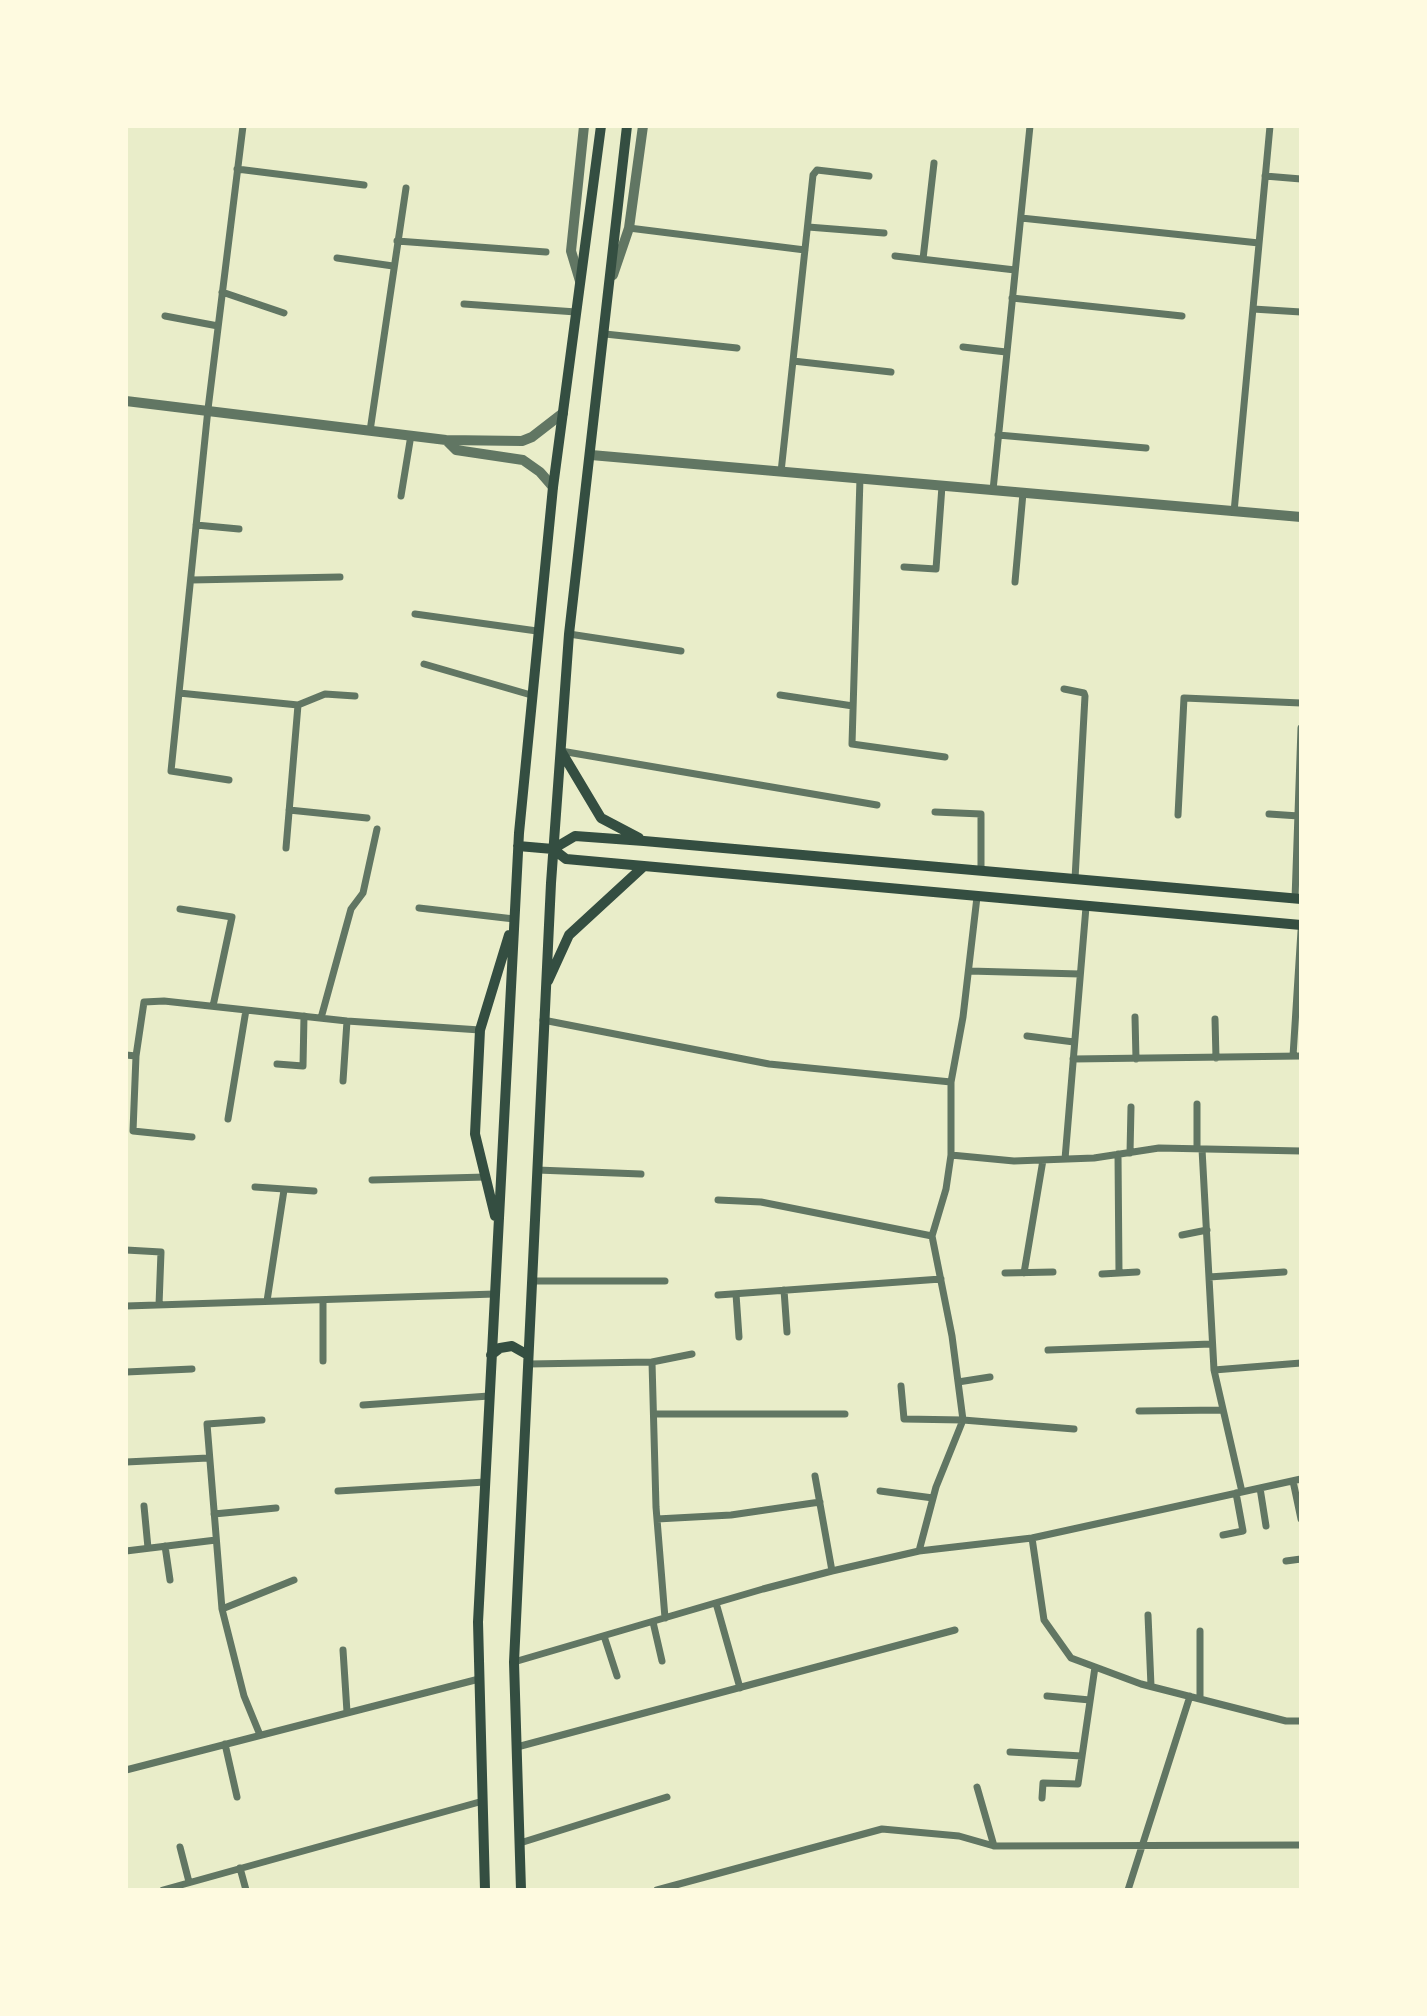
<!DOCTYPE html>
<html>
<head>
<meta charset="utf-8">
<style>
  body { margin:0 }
  #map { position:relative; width:1427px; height:2016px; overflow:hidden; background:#e9edc9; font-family:Poppins,sans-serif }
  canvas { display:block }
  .frame { position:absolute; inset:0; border:128px solid #fefae0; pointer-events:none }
</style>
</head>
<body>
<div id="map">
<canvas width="1427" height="2016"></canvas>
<div class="frame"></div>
</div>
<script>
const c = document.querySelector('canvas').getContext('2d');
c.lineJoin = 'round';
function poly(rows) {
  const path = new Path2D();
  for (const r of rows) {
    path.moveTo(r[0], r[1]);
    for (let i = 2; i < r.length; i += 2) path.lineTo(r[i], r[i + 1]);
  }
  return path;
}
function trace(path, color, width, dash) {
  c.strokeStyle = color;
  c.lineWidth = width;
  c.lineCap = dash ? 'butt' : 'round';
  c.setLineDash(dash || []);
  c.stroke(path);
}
trace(poly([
  [237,169,364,185],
  [1265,176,1301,179],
  [1021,218,1259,243],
  [808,227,884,233],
  [629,228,805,250],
  [397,241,546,252],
  [895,256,1015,270],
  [337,258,393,266],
  [923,259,934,163],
  [222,292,284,313],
  [1012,298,1182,316],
  [464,304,576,312],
  [1253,309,1301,312],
  [165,316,218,326],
  [605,334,737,348],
  [963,347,1006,352],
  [793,361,891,372],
  [370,431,406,188],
  [998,435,1146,448],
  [781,472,813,175,817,170,869,176],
  [860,478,852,744,945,757],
  [993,490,1030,126],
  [401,496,411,435],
  [1234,512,1270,126],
  [196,525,239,529],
  [904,567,936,569,942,486],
  [191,580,340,577],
  [1015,582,1023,493],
  [415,614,537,631],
  [569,634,681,651],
  [424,664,531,695],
  [1064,689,1084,693,1085,696,1075,879],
  [179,693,298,705,325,694,355,696],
  [780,695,853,706],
  [561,751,877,805],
  [229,780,171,771,208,409,243,126],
  [289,810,367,818],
  [935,812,981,814,981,871],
  [1269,814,1299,816],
  [1178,815,1184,698,1301,703],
  [286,848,298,705],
  [1295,899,1301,728],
  [419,908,514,919],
  [180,909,232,917,213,1006],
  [969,971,1080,974],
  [1135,1017,1136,1059],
  [321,1018,351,909,363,893,377,829],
  [1215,1019,1216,1058],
  [543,1020,769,1064,951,1082],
  [1027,1036,1074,1042],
  [126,1055,136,1056,144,1002,164,1001,347,1021,480,1030],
  [136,1056,133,1131,192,1137],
  [1293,1056,1301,931],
  [1073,1059,1301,1056],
  [277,1064,303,1066,304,1016],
  [343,1081,347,1021],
  [1197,1104,1197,1149],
  [228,1119,246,1010],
  [1202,1149,1214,1370,1242,1492],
  [1130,1153,1131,1107],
  [1118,1154,1119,1273],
  [951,1155,1014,1161,1094,1158,1159,1148,1301,1151],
  [1065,1159,1086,907],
  [537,1170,641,1174],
  [372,1180,486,1177],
  [255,1187,314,1191],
  [718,1200,761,1202,932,1236],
  [1182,1235,1207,1230],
  [126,1250,161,1252,159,1305],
  [1005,1273,1053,1272],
  [1024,1273,1043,1160],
  [1102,1274,1137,1272],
  [1209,1277,1284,1272],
  [532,1281,665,1281],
  [784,1290,787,1332],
  [736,1294,739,1337],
  [718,1295,941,1279],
  [323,1300,323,1361],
  [267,1301,284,1190],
  [126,1306,495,1294],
  [1048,1350,1211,1344],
  [652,1362,692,1354],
  [528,1364,652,1362,656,1507,665,1618],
  [1214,1370,1301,1363],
  [126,1372,192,1369],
  [958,1382,990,1377],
  [901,1386,904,1419,963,1420,1074,1429],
  [363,1405,489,1396],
  [1139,1411,1221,1410],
  [654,1414,845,1414],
  [126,1462,208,1458],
  [815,1476,832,1571],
  [1293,1481,1301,1519],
  [1260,1488,1266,1526],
  [338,1491,485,1482],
  [880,1491,933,1498],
  [144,1506,148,1548],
  [214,1514,276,1508],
  [657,1519,731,1515,820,1502],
  [1223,1535,1243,1531,1236,1493],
  [1032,1538,1044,1620,1071,1658,1141,1684,1286,1721,1301,1721],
  [165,1546,170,1580],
  [126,1551,216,1540],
  [919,1551,936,1487,963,1420,952,1336,932,1236,946,1189,951,1155,951,1082,963,1017,977,897],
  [1286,1561,1301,1559],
  [716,1603,740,1688],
  [222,1609,294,1580],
  [1148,1615,1151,1686],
  [653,1622,662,1661],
  [1200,1631,1200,1699],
  [604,1636,617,1676],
  [343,1650,347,1712],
  [514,1662,763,1589,832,1571,919,1551,1032,1538,1301,1479],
  [1047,1696,1090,1700],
  [260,1735,244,1696,222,1609,207,1424,262,1420],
  [225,1744,237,1797],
  [517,1747,955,1630],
  [1010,1752,1082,1756],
  [126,1770,479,1679],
  [977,1787,994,1846],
  [1042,1798,1043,1783,1078,1784,1095,1667],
  [520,1843,667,1797],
  [180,1847,189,1882],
  [240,1868,246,1890],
  [163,1890,483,1801],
  [657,1890,882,1829,959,1836,994,1846,1301,1845],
  [1128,1890,1190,1696]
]), '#617663', 7);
trace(poly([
  [613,275,629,228,643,126],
  [580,281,571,251,584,126],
  [126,401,446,440,522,441,532,437,563,413],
  [446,440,456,450,523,460,540,472,553,487],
  [591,455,1301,517]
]), '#617663', 10);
trace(poly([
  [561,751,601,818,639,838],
  [518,846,553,849],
  [553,849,566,859,1301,925],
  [553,849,575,836,644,841,1301,899],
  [548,981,569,935,644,866],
  [495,1216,475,1134,480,1030,509,935],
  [491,1355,500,1348,512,1346,528,1355],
  [485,1890,478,1622,519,833,553,487,601,126],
  [521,1890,514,1662,551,883,569,634,627,126]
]), '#344e41', 10);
</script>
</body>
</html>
